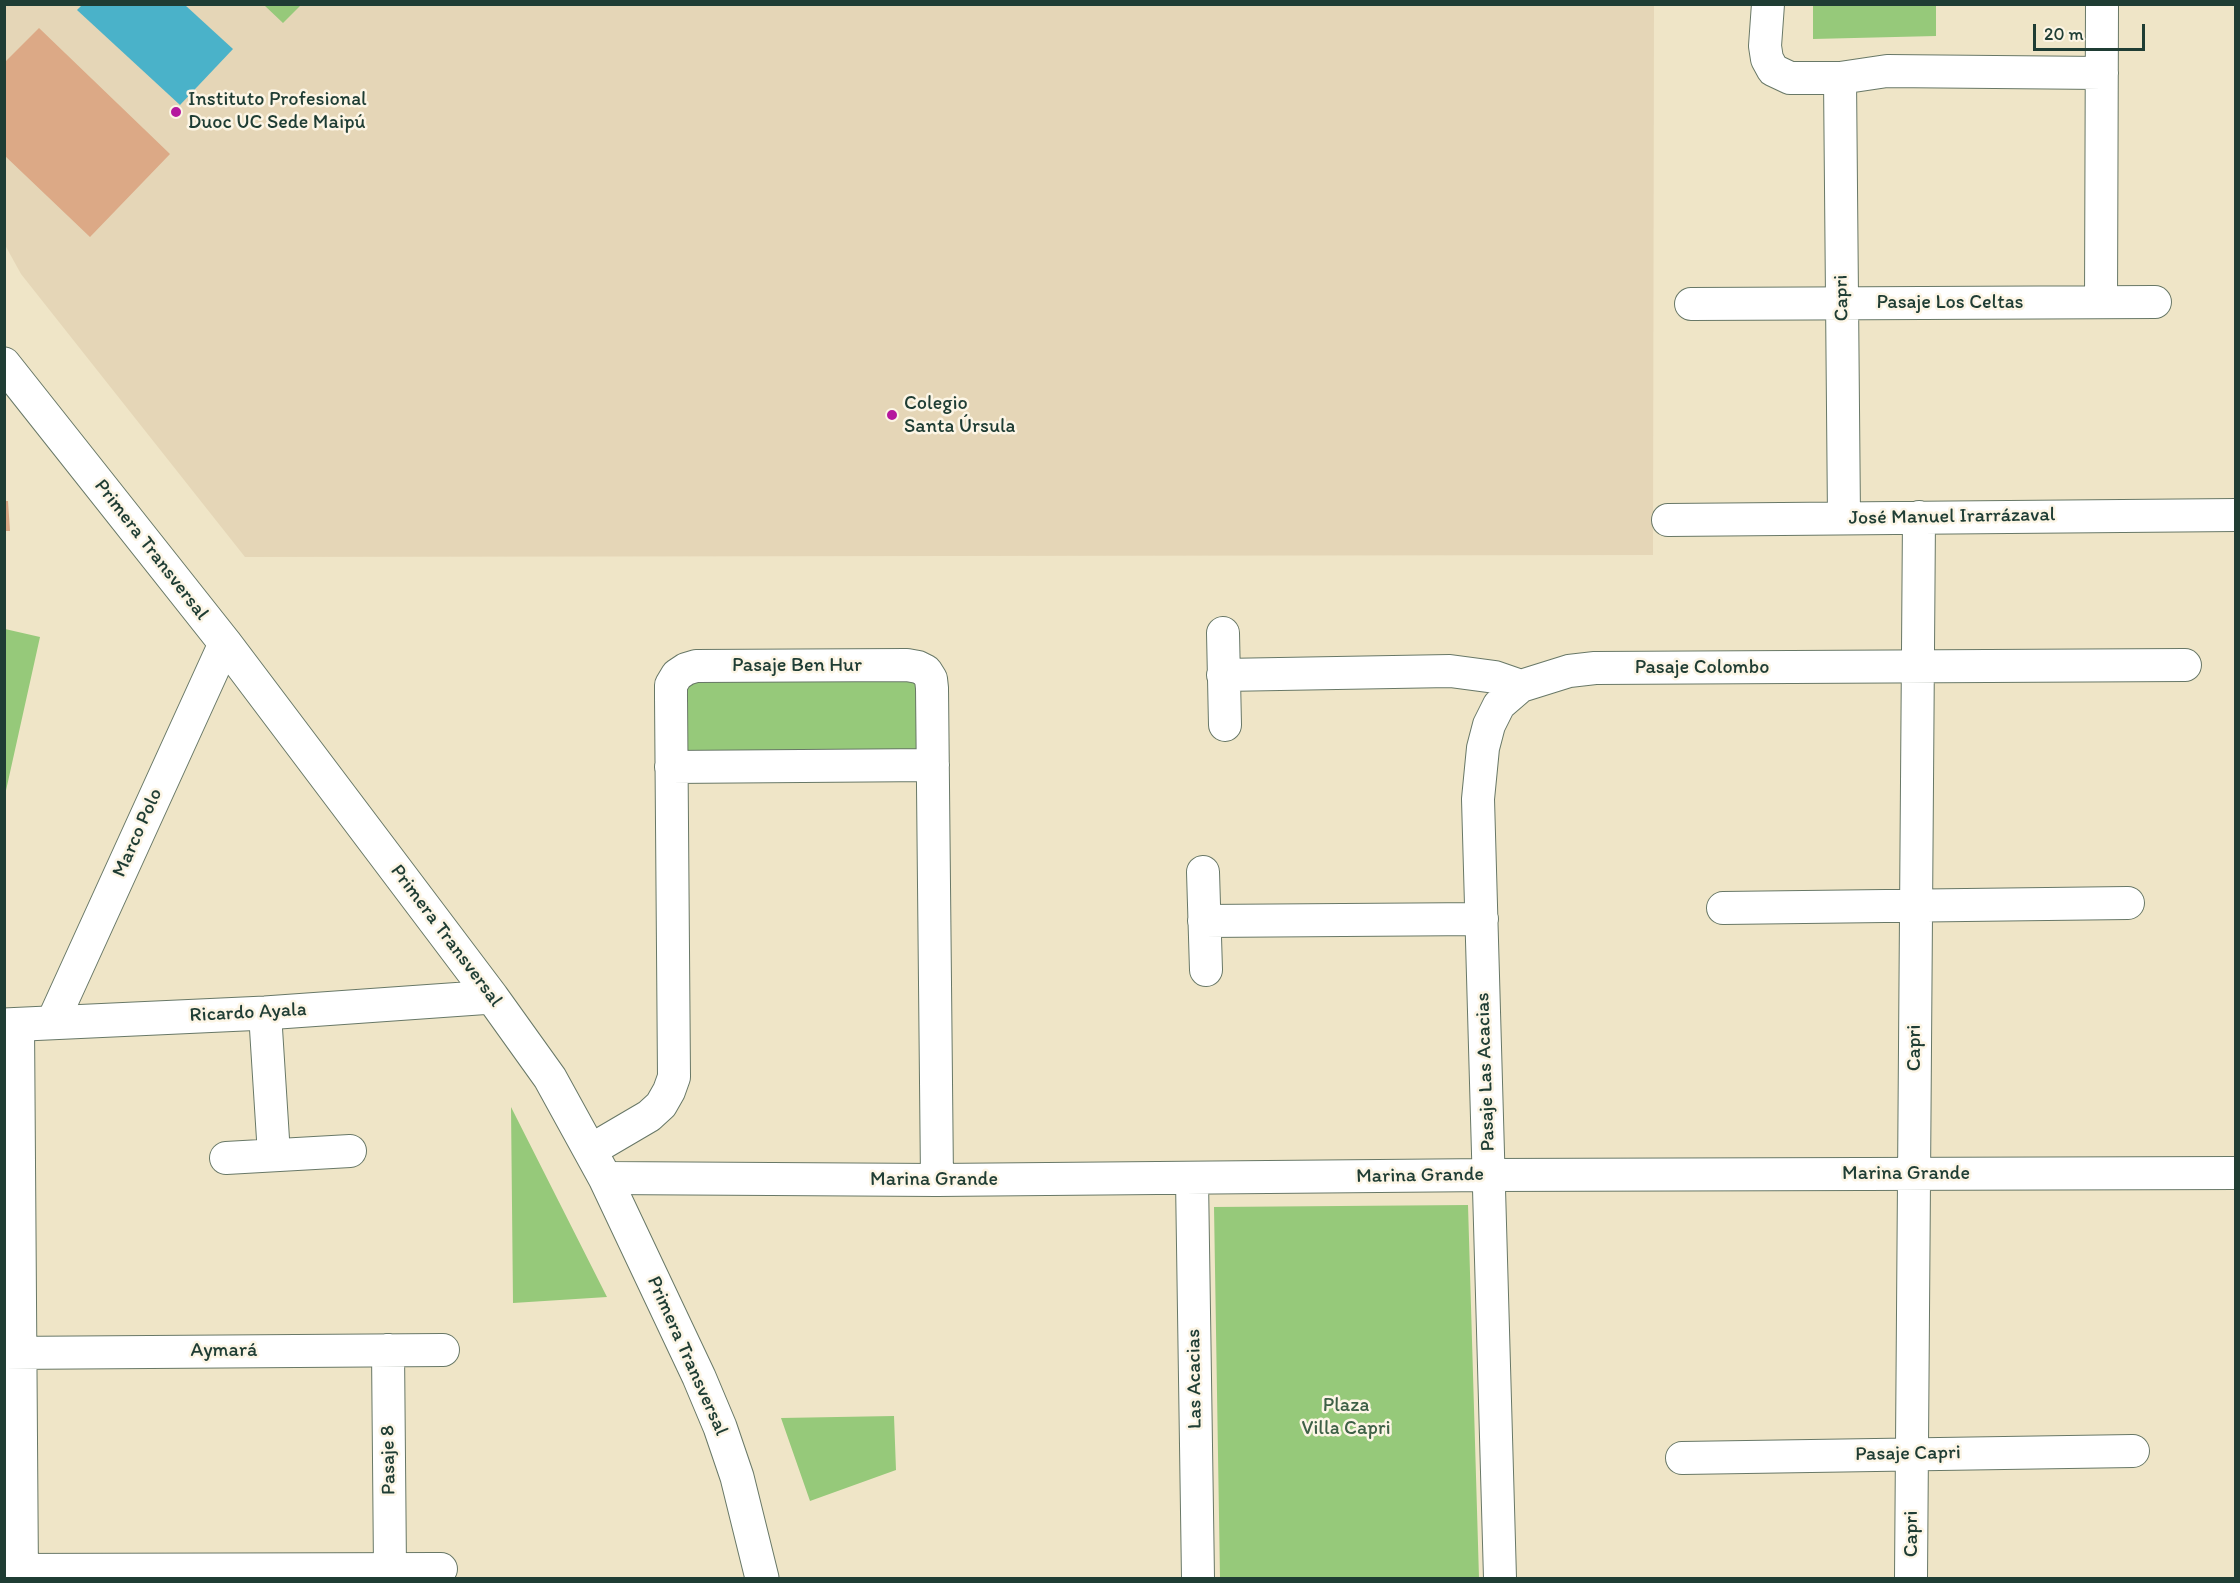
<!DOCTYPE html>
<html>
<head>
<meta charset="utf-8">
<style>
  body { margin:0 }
  #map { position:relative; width:2240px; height:1583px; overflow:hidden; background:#efe5c7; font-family:Itim,sans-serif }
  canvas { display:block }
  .frame { position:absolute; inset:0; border:6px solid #1f3d34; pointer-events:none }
  .scale { position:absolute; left:2033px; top:24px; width:112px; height:27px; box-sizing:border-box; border:3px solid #1f3d34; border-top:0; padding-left:8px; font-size:18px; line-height:21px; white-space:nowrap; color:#1f3d34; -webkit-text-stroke:4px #fcf5e5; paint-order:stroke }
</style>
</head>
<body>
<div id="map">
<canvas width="2240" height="1583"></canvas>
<div class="frame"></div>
<div class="scale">20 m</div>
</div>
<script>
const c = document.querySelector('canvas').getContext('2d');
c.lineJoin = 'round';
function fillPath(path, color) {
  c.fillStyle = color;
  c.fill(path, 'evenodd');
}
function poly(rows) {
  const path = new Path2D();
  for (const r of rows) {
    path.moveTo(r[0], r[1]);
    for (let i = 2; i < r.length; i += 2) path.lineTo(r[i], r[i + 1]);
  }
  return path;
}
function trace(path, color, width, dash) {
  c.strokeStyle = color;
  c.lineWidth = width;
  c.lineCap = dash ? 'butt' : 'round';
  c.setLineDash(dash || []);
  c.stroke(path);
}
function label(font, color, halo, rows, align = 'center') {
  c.font = font + ' Itim,sans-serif';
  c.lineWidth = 5;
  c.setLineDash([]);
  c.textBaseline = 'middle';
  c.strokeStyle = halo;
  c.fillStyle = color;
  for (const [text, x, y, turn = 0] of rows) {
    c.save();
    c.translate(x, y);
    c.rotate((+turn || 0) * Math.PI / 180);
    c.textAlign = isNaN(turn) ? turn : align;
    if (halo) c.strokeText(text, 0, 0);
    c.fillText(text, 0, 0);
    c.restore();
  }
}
fillPath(poly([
  [4,5,1654,5,1653,555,245,557,21,274,5,245]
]), '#e5d6b7');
fillPath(poly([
  [264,5,301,5,283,23],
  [1813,5,1936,5,1936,36,1813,39],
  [5,629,40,637,5,795,4,629],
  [906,673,922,682,922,748,909,758,697,757,683,748,681,686,695,674],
  [511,1107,607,1297,513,1303],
  [1468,1205,1479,1578,1220,1578,1214,1207],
  [894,1416,896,1470,810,1501,781,1418]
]), '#96c97a');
fillPath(poly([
  [83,4,185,5,233,49,180,105,77,10]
]), '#4ab2c9');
fillPath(poly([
  [39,28,170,154,90,237,4,155,4,63],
  [4,501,8,501,10,531,4,531]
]), '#dca986');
const minor = poly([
  [1768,4,1765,46,1767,59,1773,70,1790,78,1840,78,1887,71,2102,73],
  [1840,78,1844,518],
  [2101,302,2102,4],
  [1691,304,2155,302],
  [1668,520,2236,515],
  [1223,633,1225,725],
  [1223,675,1450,671,1495,677,1521,686,1569,671,1595,668,2185,665],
  [671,767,933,765],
  [1203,872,1206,970],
  [1723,908,2128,903],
  [1204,921,1482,919],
  [265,1013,274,1155],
  [52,1023,225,643],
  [18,1024,22,1578],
  [591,1150,649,1116,661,1105,669,1091,674,1077,671,697,671,685,677,675,686,669,696,666,907,665,918,667,926,671,931,679,932,688,937,1180],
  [226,1158,350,1151],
  [605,1178,937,1180,1489,1175,2236,1173],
  [1192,1179,1198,1578],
  [388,1350,390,1569],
  [4,1353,443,1350],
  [1682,1458,2133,1451],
  [4,1570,441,1569],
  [1500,1578,1478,799,1483,748,1489,725,1499,705,1521,686],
  [1911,1578,1919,517]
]);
const tertiary = poly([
  [4,364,225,643,492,997,550,1078,605,1178,699,1377,720,1427,737,1477,762,1578],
  [4,1025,265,1013,492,997]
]);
trace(minor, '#687867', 34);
trace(tertiary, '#687867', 35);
trace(minor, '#fff', 32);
trace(tertiary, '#fff', 33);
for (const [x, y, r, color] of [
  [176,112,6,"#b5179e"],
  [892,415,6,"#b5179e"]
]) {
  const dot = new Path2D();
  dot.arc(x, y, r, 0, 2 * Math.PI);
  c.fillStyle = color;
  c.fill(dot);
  trace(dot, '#fcf5e5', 2);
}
label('20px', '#1f3d34', '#fcf5e5', [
  ["Instituto Profesional",188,100],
  ["Duoc UC Sede Maipú",188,123],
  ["Colegio",904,404],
  ["Santa Úrsula",904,427]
], 'left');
label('20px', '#1f3d34', '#fcf5e5', [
  ["Capri",1842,298,-91],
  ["Pasaje Los Celtas",1950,303],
  ["José Manuel Irarrázaval",1952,517,-1],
  ["Primera Transversal",151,550,52],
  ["Pasaje Ben Hur",797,666],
  ["Pasaje Colombo",1702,668],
  ["Marco Polo",138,833,-66],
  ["Primera Transversal",446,936,53],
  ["Ricardo Ayala",248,1013,-3],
  ["Capri",1915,1048,-90],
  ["Pasaje Las Acacias",1486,1072,-92],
  ["Marina Grande",1906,1174],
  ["Marina Grande",1420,1176,-1],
  ["Marina Grande",934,1180],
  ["Aymará",224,1351],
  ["Primera Transversal",687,1356,66],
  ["Las Acacias",1195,1379,-91],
  ["Pasaje Capri",1908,1454,-1],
  ["Pasaje 8",389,1460,-91],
  ["Capri",1912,1534,-90]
]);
label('20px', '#3d6046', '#fcf5e5', [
  ["Plaza",1346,1406],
  ["Villa Capri",1346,1429]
]);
</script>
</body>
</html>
